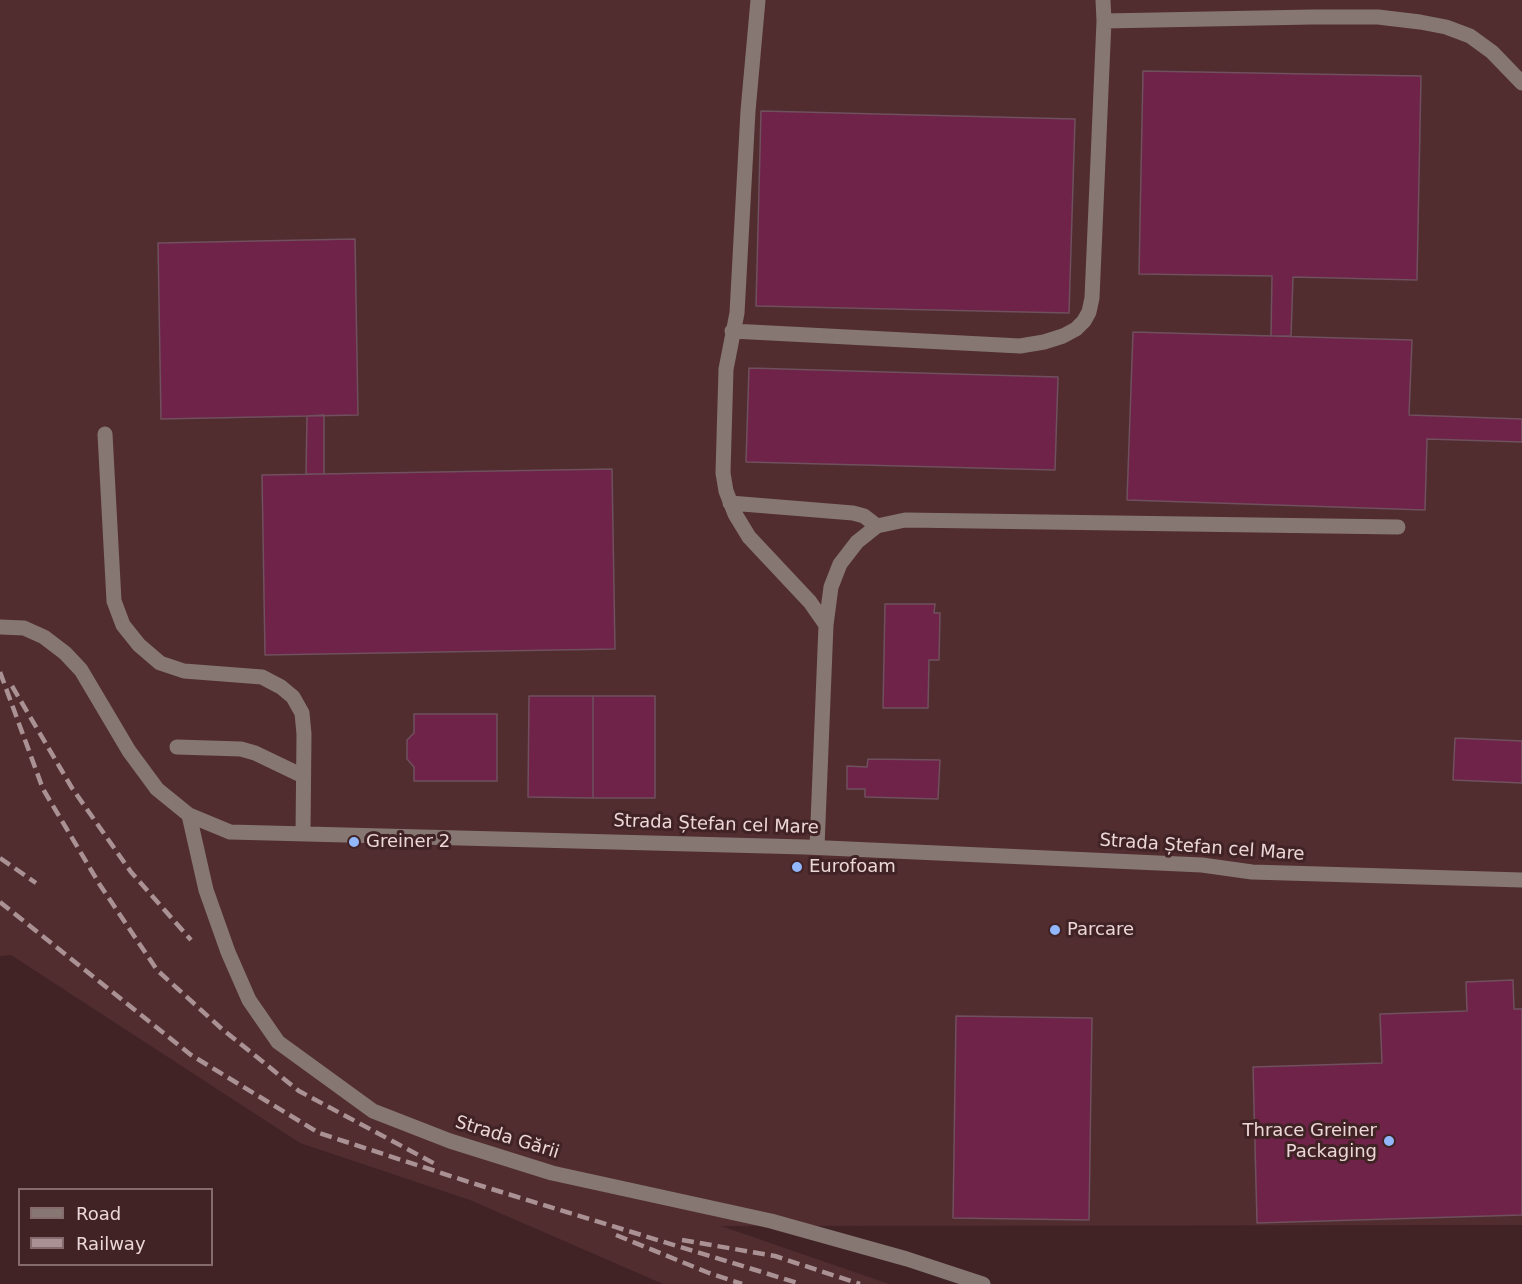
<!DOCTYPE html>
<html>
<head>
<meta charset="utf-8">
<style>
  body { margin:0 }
  #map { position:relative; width:1522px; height:1284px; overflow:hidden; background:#412326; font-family:"DejaVu Sans",sans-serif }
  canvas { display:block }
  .legend { position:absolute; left:18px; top:1188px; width:195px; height:78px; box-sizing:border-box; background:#412326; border:2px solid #856b6d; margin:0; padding:8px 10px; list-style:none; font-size:18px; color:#ecd7d8 }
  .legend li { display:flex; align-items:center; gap:12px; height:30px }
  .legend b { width:30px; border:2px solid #856b6d }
</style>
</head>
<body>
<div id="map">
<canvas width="1522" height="1284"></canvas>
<ul class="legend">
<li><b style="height:8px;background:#867772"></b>Road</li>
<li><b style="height:8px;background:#aa9193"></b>Railway</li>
</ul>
</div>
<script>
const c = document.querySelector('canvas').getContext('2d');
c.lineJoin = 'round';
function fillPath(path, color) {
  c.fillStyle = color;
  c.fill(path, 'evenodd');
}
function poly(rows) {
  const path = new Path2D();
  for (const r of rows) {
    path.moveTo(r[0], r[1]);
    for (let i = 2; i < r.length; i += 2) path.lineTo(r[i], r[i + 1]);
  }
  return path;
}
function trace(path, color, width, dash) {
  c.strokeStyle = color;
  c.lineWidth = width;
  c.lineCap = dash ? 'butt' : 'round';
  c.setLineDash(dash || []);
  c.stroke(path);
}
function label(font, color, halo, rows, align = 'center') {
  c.font = font + ' "DejaVu Sans",sans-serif';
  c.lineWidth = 6;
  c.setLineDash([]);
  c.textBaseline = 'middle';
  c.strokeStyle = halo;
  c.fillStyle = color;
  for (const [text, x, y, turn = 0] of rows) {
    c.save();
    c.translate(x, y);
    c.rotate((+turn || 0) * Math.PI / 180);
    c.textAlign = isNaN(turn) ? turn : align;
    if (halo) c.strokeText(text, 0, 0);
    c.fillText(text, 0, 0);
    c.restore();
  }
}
fillPath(poly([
  [0,0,1522,0,1522,1225,721,1226,889,1284,663,1284,470,1200,300,1143,11,955,0,956]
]), '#512d30');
const building = poly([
  [1143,71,1421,76,1417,280,1293,277,1291,336,1271,336,1272,276,1139,274,1143,71],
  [761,111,1075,119,1069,313,756,306,761,111],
  [355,239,358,415,161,419,158,243,355,239],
  [1133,332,1412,340,1409,415,1522,419,1522,442,1427,439,1425,510,1127,500,1133,332],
  [749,368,1058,377,1055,470,746,462,749,368],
  [324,415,324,474,306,474,307,416,324,415],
  [612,469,615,649,265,655,262,475,612,469],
  [885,604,935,604,934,613,940,613,939,660,929,660,928,708,883,708,885,604],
  [529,696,593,696,593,798,528,797,529,696],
  [593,696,655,696,655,798,593,798,593,696],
  [414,714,497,714,497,781,414,781,414,767,407,759,407,740,414,733,414,714],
  [1455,738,1522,741,1522,783,1453,780,1455,738],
  [868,759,940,760,938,799,865,797,865,789,847,789,847,766,867,767,868,759],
  [1513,980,1514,1009,1522,1009,1522,1215,1257,1223,1253,1067,1382,1063,1380,1014,1467,1011,1466,982,1513,980],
  [956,1016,1092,1018,1089,1220,953,1218,956,1016]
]);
fillPath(building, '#6f2349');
trace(building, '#6f505d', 1.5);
trace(poly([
  [758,0,748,111,737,313,726,369,723,473,726,491,735,514,749,537,810,602,826,625,817,847],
  [1103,0,1104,21,1312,17,1378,17,1420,22,1446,27,1470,36,1492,52,1522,83],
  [732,331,1020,346,1044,342,1063,336,1076,329,1084,321,1089,312,1092,298,1104,21],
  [105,434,114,601,123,625,139,645,160,663,184,671,262,677,281,687,293,697,302,713,304,734,303,834],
  [730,503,853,513,864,516,877,526],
  [826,625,831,587,840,564,857,542,877,526,905,520,1398,527],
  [0,627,24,628,44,637,65,653,81,670,129,751,157,789,189,815,230,832,805,847,1202,865,1252,872,1522,880],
  [177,747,241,749,255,753,303,776],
  [189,815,206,890,228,952,249,1000,278,1042,373,1111,450,1141,552,1173,771,1221,907,1259,983,1284]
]), '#867772', 15);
trace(poly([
  [0,672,43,789,100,885,157,970,222,1029,299,1091,439,1166],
  [12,686,72,788,131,872,191,940],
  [0,858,36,883],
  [0,902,191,1055,319,1133,472,1183,801,1284],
  [616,1235,709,1273,742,1284],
  [682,1240,775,1256,860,1284]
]), '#aa9193', 4.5, [12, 6]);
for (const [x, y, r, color] of [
  [354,842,6,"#92b7fd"],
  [797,867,6,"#92b7fd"],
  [1055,930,6,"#92b7fd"],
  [1389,1141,6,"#92b7fd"]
]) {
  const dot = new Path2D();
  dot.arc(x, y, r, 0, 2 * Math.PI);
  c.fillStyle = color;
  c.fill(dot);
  trace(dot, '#412326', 2);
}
label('18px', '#ecd7d8', '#412326', [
  ["Strada Ștefan cel Mare",716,825,2],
  ["Strada Ștefan cel Mare",1202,848,4],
  ["Strada Gării",507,1138,17]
]);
label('18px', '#ecd7d8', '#412326', [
  ["Greiner 2",366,842],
  ["Eurofoam",809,867],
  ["Parcare",1067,930],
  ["Thrace Greiner",1377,1131,"right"],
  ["Packaging",1377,1152,"right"]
], 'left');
</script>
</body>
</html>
